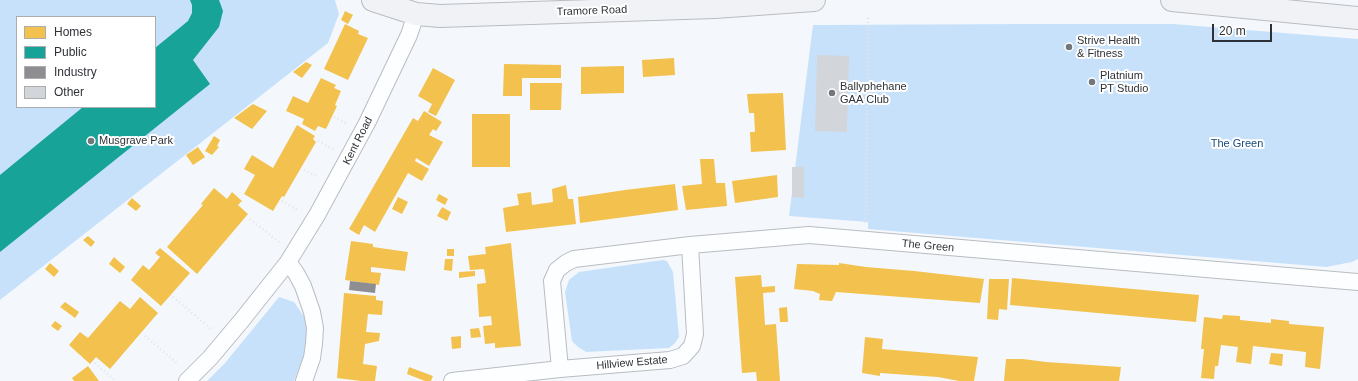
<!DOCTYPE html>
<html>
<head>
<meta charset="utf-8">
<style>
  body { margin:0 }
  #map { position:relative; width:1358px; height:381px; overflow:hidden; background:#f4f8fc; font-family:Helvetica,sans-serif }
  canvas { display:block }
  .legend { position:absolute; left:16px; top:16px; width:140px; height:92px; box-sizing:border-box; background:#fff; border:1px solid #abadaf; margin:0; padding:5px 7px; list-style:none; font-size:12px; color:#2e3237 }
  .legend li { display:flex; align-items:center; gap:8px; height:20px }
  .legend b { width:20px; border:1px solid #abadaf }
  .scale { position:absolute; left:1212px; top:24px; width:60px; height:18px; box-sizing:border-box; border:2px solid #2e3237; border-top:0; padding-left:5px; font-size:12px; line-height:14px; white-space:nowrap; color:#2e3237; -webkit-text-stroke:3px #fff; paint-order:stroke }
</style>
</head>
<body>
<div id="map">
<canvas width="1358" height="381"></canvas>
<ul class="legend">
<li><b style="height:11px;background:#f2c14e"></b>Homes</li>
<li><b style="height:11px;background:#17a398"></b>Public</li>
<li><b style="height:11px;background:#8d8d92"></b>Industry</li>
<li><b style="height:11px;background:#d2d6da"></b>Other</li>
</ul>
<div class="scale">20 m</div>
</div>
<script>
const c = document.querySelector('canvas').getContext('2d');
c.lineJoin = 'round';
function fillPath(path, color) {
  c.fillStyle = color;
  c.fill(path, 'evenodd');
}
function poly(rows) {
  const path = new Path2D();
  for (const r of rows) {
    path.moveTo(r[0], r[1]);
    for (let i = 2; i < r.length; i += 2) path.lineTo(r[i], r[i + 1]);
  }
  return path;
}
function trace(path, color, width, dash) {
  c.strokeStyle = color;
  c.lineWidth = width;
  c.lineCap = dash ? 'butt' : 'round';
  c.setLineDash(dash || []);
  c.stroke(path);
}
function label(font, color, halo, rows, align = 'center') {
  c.font = font + ' Helvetica,sans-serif';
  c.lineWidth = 4;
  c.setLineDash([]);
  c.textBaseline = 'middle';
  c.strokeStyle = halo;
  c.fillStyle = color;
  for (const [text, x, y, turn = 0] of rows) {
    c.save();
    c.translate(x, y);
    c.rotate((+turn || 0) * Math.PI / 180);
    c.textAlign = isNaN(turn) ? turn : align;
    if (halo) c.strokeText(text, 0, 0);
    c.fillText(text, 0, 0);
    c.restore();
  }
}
fillPath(poly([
  [0,0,335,0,339,14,328,43,0,300],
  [17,17,155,17,155,107,17,107],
  [1023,24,1173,24,1358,39,1358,259,1352,262,1326,267,868,229,868,222,789,216,813,25],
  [662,260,667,261,673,272,679,337,675,343,669,348,586,352,578,347,572,341,565,292,569,280,579,272],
  [279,297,294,302,305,318,308,333,307,348,294,381,207,381,225,363]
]), '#c8e1fb');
fillPath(poly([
  [345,11,353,15,348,24,341,20],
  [345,24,359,31,358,34,368,38,348,80,324,69],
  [674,58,675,75,643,77,642,60],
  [306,62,312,65,302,78,293,72],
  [504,64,561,65,561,78,522,78,522,96,503,96],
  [624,66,624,93,581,94,581,67],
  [433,68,455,80,436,116,428,112,432,104,418,96],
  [321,78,336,85,334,88,341,91,335,105,337,106,326,129,318,126,315,131,302,124,304,119,286,111,293,96,308,103],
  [530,83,562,83,561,110,530,110],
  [783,93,786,150,751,152,750,132,755,132,754,113,749,113,747,94],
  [253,104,267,111,252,129,234,118],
  [424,111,442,122,436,131,433,129,429,135,443,142,429,166,416,158,415,161,429,169,422,181,408,173,375,232,364,225,359,235,349,229,413,118,418,121],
  [472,114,510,114,510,167,472,167],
  [297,125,315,136,313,139,316,142,284,197,282,196,273,211,244,194,255,175,244,169,252,155,273,168],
  [214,136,220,140,217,146,219,147,212,155,205,151],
  [198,147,205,157,193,165,186,155],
  [700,159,714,159,716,183,725,183,727,206,686,210,682,186,702,184],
  [777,175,778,197,735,203,732,181],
  [675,184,678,210,580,223,578,197,625,190],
  [566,185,568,199,573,199,576,224,506,232,503,208,519,205,517,194,531,192,532,205,553,202,552,189],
  [214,188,227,199,232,192,242,201,238,205,248,214,197,274,167,247,203,205,201,204],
  [439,194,448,199,445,205,436,200],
  [398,197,408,202,402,214,392,209],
  [132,198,141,206,136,211,127,204],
  [442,207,451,212,447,221,437,216],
  [88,236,95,242,91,247,83,240],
  [351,241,373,244,373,247,408,252,405,271,371,267,371,272,381,273,379,285,345,280],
  [511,243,521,346,495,348,495,343,485,344,483,326,492,325,491,316,479,317,477,284,486,283,484,269,470,270,468,256,486,254,485,247],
  [160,248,190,273,161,306,131,280,143,265,149,270,160,257,155,253],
  [447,249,454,249,454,256,447,256],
  [114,257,125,267,120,273,109,264],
  [445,259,453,259,452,271,444,270],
  [50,263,59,271,54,277,45,269],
  [839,263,866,267,914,271,984,279,980,303,836,292,832,301,819,300,820,294,813,291,794,289,797,264,839,265],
  [475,271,475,276,459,278,459,272],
  [761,275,762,287,775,286,775,292,763,293,765,325,776,324,780,381,757,381,756,372,742,373,735,277],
  [1012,278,1199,295,1196,322,1010,305],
  [989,279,1009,279,1007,310,999,309,998,320,987,319],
  [344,293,376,296,376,300,383,301,382,315,368,314,366,332,380,333,379,341,365,344,363,364,377,366,375,381,361,381,337,378],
  [140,297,158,313,110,369,96,357,90,364,69,345,80,332,88,338,120,301,130,309],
  [65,302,79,312,75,318,60,307],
  [787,307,788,322,780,322,779,308],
  [1223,315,1240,316,1240,320,1271,323,1271,319,1289,321,1289,324,1324,327,1320,369,1305,367,1306,352,1253,346,1251,364,1236,362,1238,347,1221,345,1218,366,1215,366,1214,379,1201,378,1204,349,1201,349,1204,317,1222,319],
  [55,321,62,326,58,331,51,326],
  [479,328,481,337,471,338,470,329],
  [461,336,461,348,452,349,451,337],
  [865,337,883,339,882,349,978,357,974,381,959,381,938,377,880,373,880,376,862,373],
  [1271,353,1283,354,1282,366,1269,364],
  [1006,359,1023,359,1046,362,1121,367,1119,381,1004,381],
  [88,366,99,381,74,381,72,378],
  [409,367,433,376,431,381,425,381,407,374]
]), '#f2c14e');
fillPath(poly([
  [190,0,219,0,223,11,219,27,193,60,210,84,0,252,0,175,83,107,155,107,155,48,188,21,192,13,192,5]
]), '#17a398');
fillPath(poly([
  [350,281,376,284,375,293,349,290]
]), '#8d8d92');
fillPath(poly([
  [817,55,849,56,847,132,815,131],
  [792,167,804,167,804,198,792,197]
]), '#d2d6da');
const street = poly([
  [288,262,296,273,303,286,312,312,315,328,314,344,312,358,304,381],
  [560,369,552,281,557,270,566,263,574,259,690,245,809,235,1358,282],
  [187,381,210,358,242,320,288,262,317,215,367,123,409,35,416,14],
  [452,381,560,369,670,360,683,356,692,346,695,334,690,245]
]);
const secondary = poly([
  [373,0,416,14,440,16,715,7,814,0],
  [1172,0,1358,18]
]);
trace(street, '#b9bcc0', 18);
trace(secondary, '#b9bcc0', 24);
trace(poly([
  [334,117,346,123],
  [318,141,333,149],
  [304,170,318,177],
  [282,201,299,211],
  [250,219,279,242],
  [865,223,866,216,868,18],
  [173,297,211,329],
  [145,336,178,364],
  [95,363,116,381]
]), '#e3e4e5', 2.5, [1, 3]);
trace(street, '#fdfeff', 16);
trace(secondary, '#f0f2f5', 22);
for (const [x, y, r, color] of [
  [1069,47,4,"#73777c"],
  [1092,82,4,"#73777c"],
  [832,93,4,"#73777c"],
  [91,141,4,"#73777c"]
]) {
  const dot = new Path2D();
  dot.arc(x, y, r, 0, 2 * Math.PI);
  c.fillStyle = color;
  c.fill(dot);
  trace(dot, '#fff', 1.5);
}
label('11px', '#2e3237', '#fff', [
  ["Tramore Road",592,11,-2],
  ["Kent Road",358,141,-63],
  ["The Green",928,246,5],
  ["Hillview Estate",632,363,-5]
]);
label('11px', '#2e3237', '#fff', [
  ["Strive Health",1077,41],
  ["& Fitness",1077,54],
  ["Platnium",1100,76],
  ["PT Studio",1100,89],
  ["Ballyphehane",840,87],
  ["GAA Club",840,100],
  ["Musgrave Park",99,141]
], 'left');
label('11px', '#194a79', '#fff', [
  ["The Green",1237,144]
]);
</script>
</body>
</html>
